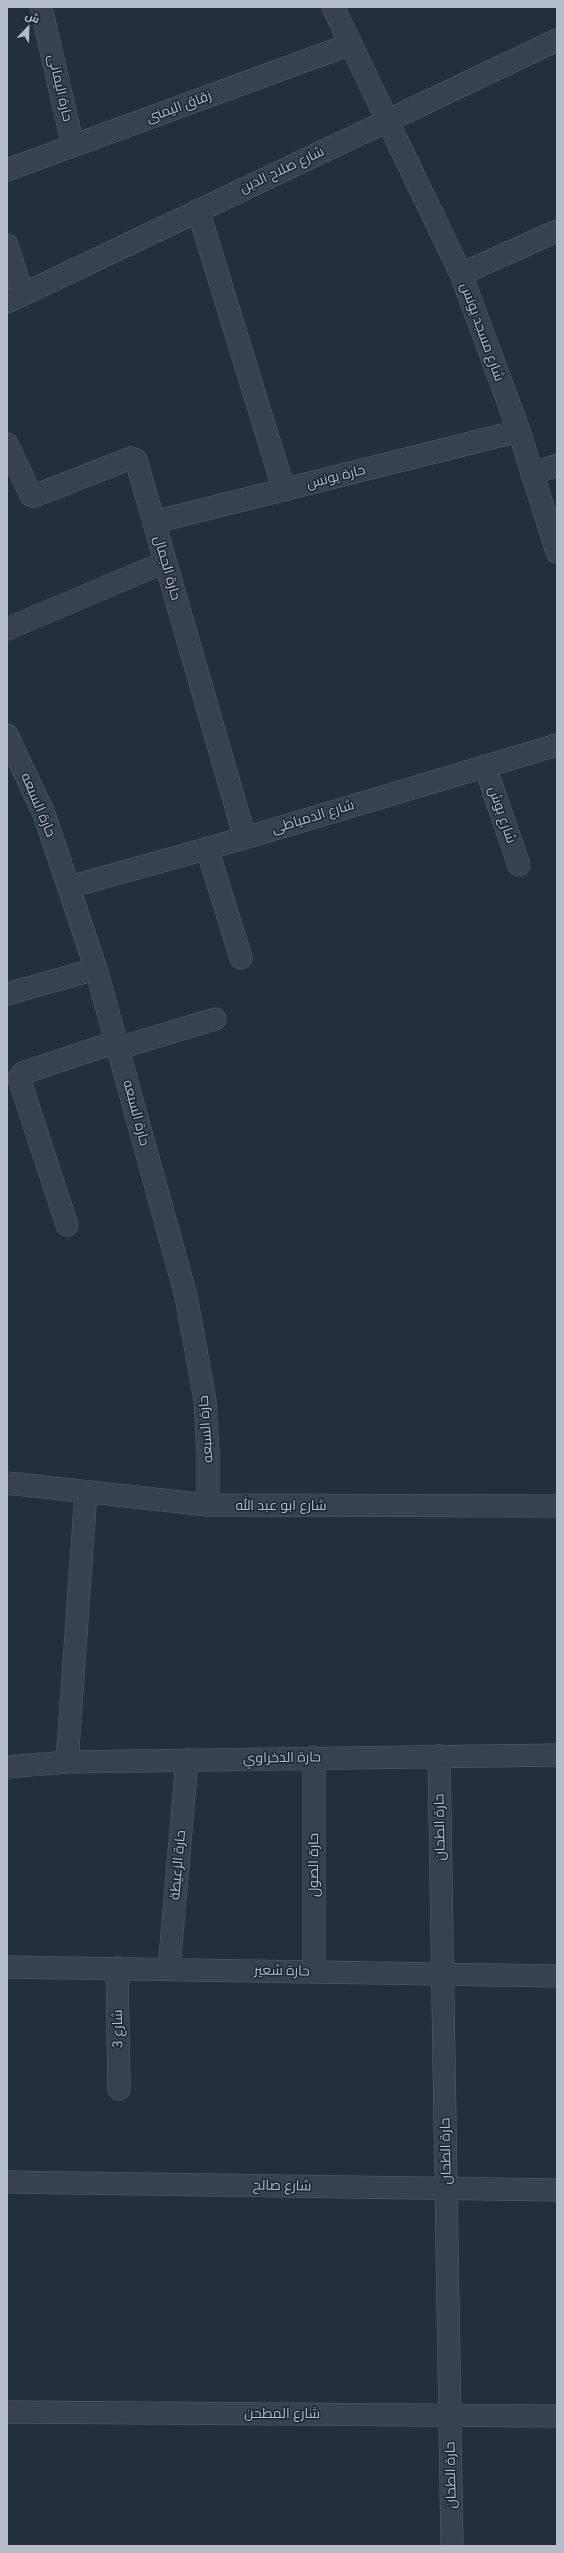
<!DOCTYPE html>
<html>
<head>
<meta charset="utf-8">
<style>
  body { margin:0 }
  #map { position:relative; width:564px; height:2553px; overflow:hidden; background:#242f3e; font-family:"IBM Plex Sans",Cairo,sans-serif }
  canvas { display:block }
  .frame { position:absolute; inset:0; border:8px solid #b4bcc9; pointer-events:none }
  .north { position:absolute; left:8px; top:8px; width:40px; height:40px; -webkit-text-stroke:3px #1d2633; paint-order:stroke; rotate:23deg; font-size:11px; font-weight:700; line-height:16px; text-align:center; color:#b4bcc9 }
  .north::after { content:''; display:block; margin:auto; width:14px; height:18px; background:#b4bcc9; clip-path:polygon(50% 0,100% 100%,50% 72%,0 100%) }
</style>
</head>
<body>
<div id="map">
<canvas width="564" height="2553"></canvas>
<div class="frame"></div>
<div class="north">ش</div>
</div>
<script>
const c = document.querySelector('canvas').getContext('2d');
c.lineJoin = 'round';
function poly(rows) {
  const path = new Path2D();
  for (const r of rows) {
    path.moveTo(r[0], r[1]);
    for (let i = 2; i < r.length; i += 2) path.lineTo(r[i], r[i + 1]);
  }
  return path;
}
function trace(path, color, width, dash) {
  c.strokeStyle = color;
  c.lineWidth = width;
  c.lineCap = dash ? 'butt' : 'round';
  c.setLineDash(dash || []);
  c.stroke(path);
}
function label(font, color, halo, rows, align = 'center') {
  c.font = font + ' "IBM Plex Sans",Cairo,sans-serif';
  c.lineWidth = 3;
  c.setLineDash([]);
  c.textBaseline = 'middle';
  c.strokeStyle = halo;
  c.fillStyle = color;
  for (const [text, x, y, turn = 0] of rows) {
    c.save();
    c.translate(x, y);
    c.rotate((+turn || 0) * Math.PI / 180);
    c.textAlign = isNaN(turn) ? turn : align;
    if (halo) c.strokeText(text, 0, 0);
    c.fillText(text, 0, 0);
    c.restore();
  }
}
const minor = poly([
  [41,7,73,146],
  [333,7,461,274,519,431,557,552],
  [7,170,351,44],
  [198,210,284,490],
  [7,245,23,295],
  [461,274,557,231],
  [7,302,557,40],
  [7,444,31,495,34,496,131,458,136,460,245,838],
  [532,474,557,465],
  [154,522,519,431],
  [7,629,165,562],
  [7,735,44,814,96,969,186,1296,205,1400,208,1453,208,1505],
  [485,766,519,865],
  [207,848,241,958],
  [69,887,245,838,557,745],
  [7,994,96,969],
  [119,1048,215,1019],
  [67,1225,19,1078,23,1073,116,1042],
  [7,1483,208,1505,557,1506],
  [439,1756,452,2546],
  [314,1757,314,1972],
  [67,1762,86,1492],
  [7,1767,67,1762,557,1755],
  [7,1967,557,1976],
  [117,1968,119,2089],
  [169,1969,187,1760],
  [7,2182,557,2190],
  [7,2412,557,2416]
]);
trace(minor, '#565f6c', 23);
trace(minor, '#38414e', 22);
label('14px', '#b4bcc9', '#1d2633', [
  ["حارة اليمانى",60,88,77],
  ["زقاق اليمنى",179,107,-20],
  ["شارع صلاح الدين",282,170,-25],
  ["شارع مسجد يونس",482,332,70],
  ["حارة يونس",336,477,-14],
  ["حارة الجمال",167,568,74],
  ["حارة السبعه",38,805,67],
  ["شارع بوش",502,815,71],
  ["شارع الدمياطى",313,817,-17],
  ["حارة السبعه",136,1113,75],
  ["حارة السبعه",206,1429,-94],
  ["شارع ابو عبد الله",281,1506],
  ["حارة الدخراوي",282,1758,-1],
  ["حارة الطحان",440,1827,-91],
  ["حارة الزعيطة",178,1865,-85],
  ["حارة الصول",314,1865,-90],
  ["حارة شعير",282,1971,1],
  ["شارع 3",118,2029,-91],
  ["حارة الطحان",446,2151,-91],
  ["شارع صالح",282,2186,1],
  ["شارع المطحن",282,2414],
  ["حارة الطحان",451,2475,-91]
]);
</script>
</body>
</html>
